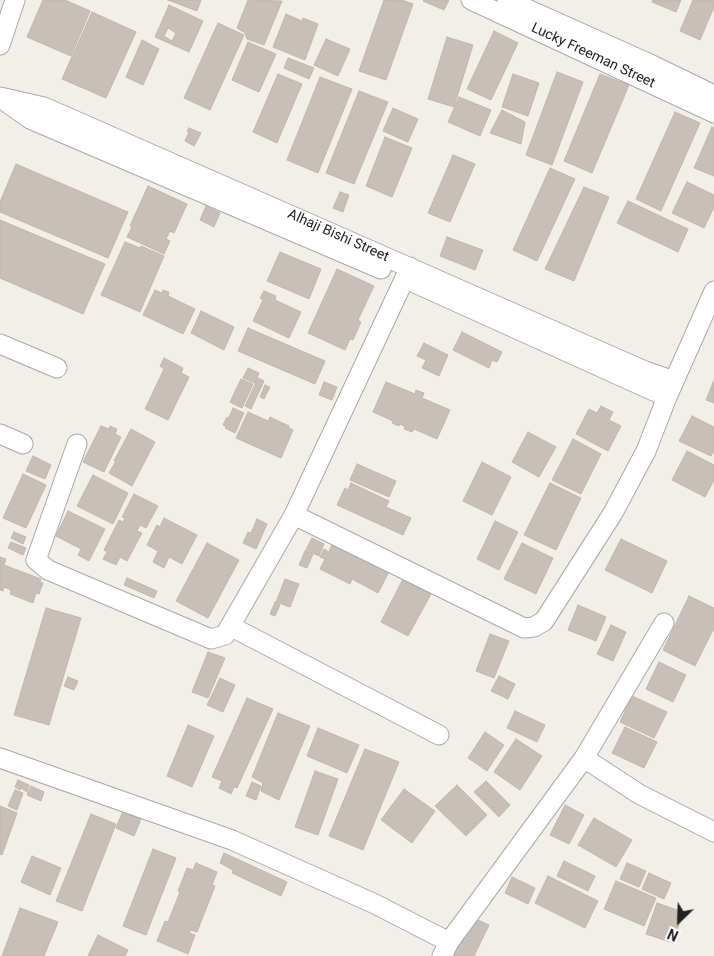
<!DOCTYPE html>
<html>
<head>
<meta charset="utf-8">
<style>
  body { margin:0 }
  #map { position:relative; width:714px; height:956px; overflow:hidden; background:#f2efe9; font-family:Roboto,sans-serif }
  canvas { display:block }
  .north { position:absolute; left:654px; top:896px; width:50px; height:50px; -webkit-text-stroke:4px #fff; paint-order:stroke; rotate:204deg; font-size:14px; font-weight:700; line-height:20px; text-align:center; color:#222 }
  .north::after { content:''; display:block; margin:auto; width:18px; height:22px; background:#222; clip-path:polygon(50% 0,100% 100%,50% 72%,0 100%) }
</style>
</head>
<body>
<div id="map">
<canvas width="714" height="956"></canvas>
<div class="north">N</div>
</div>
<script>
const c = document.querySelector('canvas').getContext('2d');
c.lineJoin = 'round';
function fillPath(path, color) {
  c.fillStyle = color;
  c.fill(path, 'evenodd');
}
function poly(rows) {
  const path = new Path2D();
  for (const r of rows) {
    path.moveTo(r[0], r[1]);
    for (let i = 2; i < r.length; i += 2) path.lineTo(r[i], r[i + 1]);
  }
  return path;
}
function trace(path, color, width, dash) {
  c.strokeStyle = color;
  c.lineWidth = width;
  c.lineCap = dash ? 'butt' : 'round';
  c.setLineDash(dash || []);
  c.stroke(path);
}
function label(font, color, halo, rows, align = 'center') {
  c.font = font + ' Roboto,sans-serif';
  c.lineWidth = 4;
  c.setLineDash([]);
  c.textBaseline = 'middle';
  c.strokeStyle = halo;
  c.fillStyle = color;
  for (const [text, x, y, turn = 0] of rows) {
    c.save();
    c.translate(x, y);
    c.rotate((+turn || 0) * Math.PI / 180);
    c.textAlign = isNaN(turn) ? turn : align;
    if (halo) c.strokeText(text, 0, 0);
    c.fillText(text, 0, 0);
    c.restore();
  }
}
const building = poly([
  [43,0,65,0,90,11,71,56,27,37,43,0],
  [168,0,201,0,197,11,168,0],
  [248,0,282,1,264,45,247,39,245,33,237,28,248,0],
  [384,0,402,0,413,4,386,80,359,71,384,0],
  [424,0,449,0,444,10,423,1,424,0],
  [653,0,681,0,676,12,652,2,653,0],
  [693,0,714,0,714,7,700,40,680,31,693,0],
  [169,5,203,21,189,52,155,37,169,5],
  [168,28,176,33,172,41,164,36,168,28],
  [92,12,136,32,106,98,62,79,92,12],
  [286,14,302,21,303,18,318,24,305,60,273,47,286,14],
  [218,23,244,35,210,110,184,98,218,23],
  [494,31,518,43,491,100,467,89,494,31],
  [447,37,473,45,454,107,428,99,447,37],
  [326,39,350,49,338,76,314,65,326,39],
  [142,40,159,49,143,85,126,77,142,40],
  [248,42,276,54,259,92,232,80,248,42],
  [288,58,314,68,309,79,284,68,288,58],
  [557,72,583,82,552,165,526,155,557,72],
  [278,74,302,84,277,143,253,132,278,74],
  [513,74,539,83,528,116,502,107,513,74],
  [600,74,629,85,592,173,564,161,600,74],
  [320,77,352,89,318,173,287,160,320,77],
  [359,91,388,102,354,184,326,173,359,91],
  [459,97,491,110,480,136,448,122,459,97],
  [393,108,418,119,408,142,383,131,393,108],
  [502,110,525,122,521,144,490,133,502,110],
  [675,112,700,123,661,211,636,199,675,112],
  [712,127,714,128,714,176,694,168,712,127],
  [189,128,201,133,194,146,185,141,189,132,187,131,189,128],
  [385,137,412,148,392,197,366,186,385,137],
  [453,155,475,164,450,222,428,213,453,155],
  [16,164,128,212,108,258,0,212,0,202,16,164],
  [550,168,575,179,537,261,513,250,550,168],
  [687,182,714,195,714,207,704,228,672,213,687,182],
  [148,186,187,204,174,233,170,231,166,239,170,241,164,254,127,237,132,227,130,226,148,186],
  [584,187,609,197,574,281,545,269,584,187],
  [340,192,349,195,343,212,333,208,340,192],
  [628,201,688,229,678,252,617,223,628,201],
  [206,206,220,213,214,227,200,220,206,206],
  [0,220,105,264,83,314,0,278,0,220],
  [447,237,483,250,475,270,440,256,447,237],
  [125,242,140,248,141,246,164,256,140,312,101,295,125,242],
  [280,252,321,269,309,299,267,281,280,252],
  [337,269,374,286,358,320,361,322,353,340,350,339,345,350,308,333,337,269],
  [155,290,162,293,163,290,169,292,168,296,195,309,183,334,143,315,155,290],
  [264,291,276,296,275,300,301,312,289,338,253,321,263,300,260,298,264,291],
  [201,311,234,327,224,350,191,333,201,311],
  [248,328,325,361,315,384,238,351,248,328],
  [462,332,502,352,497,362,492,360,489,368,453,350,462,332],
  [424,343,448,355,439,376,422,368,426,360,417,356,424,343],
  [164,358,183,368,181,373,189,377,168,420,145,409,164,369,160,366,164,358],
  [248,368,259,373,255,383,243,378,248,368],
  [258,378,264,381,251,409,245,406,258,378],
  [241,379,253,384,242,408,230,402,241,379],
  [714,380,714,403,706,400,714,380],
  [324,382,337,387,332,400,319,395,324,382],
  [386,382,415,394,416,390,424,393,422,398,450,410,437,439,414,429,412,432,404,429,405,427,400,424,399,426,392,423,393,421,373,412,386,382],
  [265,385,270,387,264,399,260,397,265,385],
  [601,406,613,412,609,420,621,426,608,451,576,434,589,409,597,413,601,406],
  [233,408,244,413,235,433,225,428,226,426,223,425,227,417,229,418,233,408],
  [248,412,268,421,270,417,289,426,289,428,293,430,281,458,236,438,248,412],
  [692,416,714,427,714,450,711,456,679,441,692,416],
  [101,426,109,429,110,426,117,429,115,434,121,437,104,472,83,462,101,426],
  [131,429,155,442,132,486,109,473,116,461,114,461,131,429],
  [528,432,556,447,539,477,512,462,528,432],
  [573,439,601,454,581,494,552,480,573,439],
  [687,451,714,465,714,480,705,497,672,480,687,451],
  [33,456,51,465,45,479,26,471,33,456],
  [482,462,511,477,492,515,463,501,482,462],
  [357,464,396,481,389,497,350,480,357,464],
  [23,474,46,485,26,528,3,518,23,474],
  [93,475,128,493,113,524,77,506,93,475],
  [351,483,389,501,386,507,411,518,403,535,337,505,345,488,348,490,351,483],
  [550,483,581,498,556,550,524,535,550,483],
  [134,494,158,506,146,528,140,525,137,531,142,533,127,561,120,557,116,565,103,559,107,552,104,550,119,520,123,522,125,518,122,517,134,494],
  [68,511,105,529,89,561,78,555,81,549,56,536,68,511],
  [164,518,197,535,182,564,169,557,164,568,153,562,158,551,147,545,157,525,160,527,164,518],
  [257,519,267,524,256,549,243,543,248,532,251,533,257,519],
  [495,521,518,532,499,570,477,559,495,521],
  [14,532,26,537,23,544,11,538,14,532],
  [312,538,324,544,319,556,306,550,312,538],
  [621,539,667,561,652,593,605,570,621,539],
  [333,541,390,570,378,593,352,579,350,584,320,569,325,559,320,557,324,549,329,552,333,541],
  [11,542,26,548,23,555,8,548,11,542],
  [207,543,239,560,208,618,176,601,207,543],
  [522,543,553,558,536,594,504,579,522,543],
  [305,551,313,554,307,568,299,565,305,551],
  [0,557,6,559,4,565,41,579,40,582,43,583,39,594,36,593,33,603,10,594,11,590,4,587,3,591,0,590,0,557],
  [127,578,157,591,154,598,124,585,127,578],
  [285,579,299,584,290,607,276,602,285,579],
  [403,579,431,594,408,636,381,622,403,579],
  [689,596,714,608,714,628,695,666,663,650,689,596],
  [275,602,280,605,275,616,270,614,275,602],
  [578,605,606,617,596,641,568,630,578,605],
  [46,608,81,618,49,725,14,715,46,608],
  [611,625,626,632,613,661,597,654,611,625],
  [490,634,509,641,494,678,476,671,490,634],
  [208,652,225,658,208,698,192,692,208,652],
  [659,662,686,675,673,702,646,689,659,662],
  [499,676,515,684,508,699,491,691,499,676],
  [68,677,78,681,74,690,64,686,68,677],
  [220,678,235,685,223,712,207,705,220,678],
  [632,696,667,712,654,738,620,722,632,696],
  [247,698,273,709,237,788,234,787,231,794,219,788,222,781,212,777,247,698],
  [515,711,545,725,537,742,507,728,515,711],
  [278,713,310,726,279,800,261,791,263,783,252,777,278,713],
  [188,725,214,736,192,787,167,776,188,725],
  [625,727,657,742,644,768,612,753,625,727],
  [318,728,359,745,347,773,307,756,318,728],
  [485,732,504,745,487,771,468,758,485,732],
  [516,739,542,756,520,790,494,772,516,739],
  [365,749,399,762,363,850,329,836,365,749],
  [315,771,338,779,318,835,295,827,315,771],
  [18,780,29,785,27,792,21,788,20,790,15,787,18,780],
  [486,781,510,805,499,817,474,792,486,781],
  [252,782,261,786,256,800,246,796,252,782],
  [457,785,487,815,466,836,435,806,457,785],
  [31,786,44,792,41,801,27,795,31,786],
  [404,789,435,811,412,843,381,820,404,789],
  [15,790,23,793,17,810,8,806,15,790],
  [565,805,584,815,569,844,550,835,565,805],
  [0,806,17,813,2,855,0,854,0,806],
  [125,806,143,814,134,836,116,828,125,806],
  [91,814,116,824,82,911,56,901,91,814],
  [594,818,632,840,616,867,578,845,594,818],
  [153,849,176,858,146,935,123,926,153,849],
  [224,853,287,882,281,896,232,873,233,870,220,863,224,853],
  [32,856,61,868,50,895,21,882,32,856],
  [564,861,595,876,588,891,557,876,564,861],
  [196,863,217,872,212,885,215,886,197,932,191,930,189,933,195,935,188,954,157,941,165,921,168,922,180,892,178,891,187,868,193,870,196,863],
  [627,863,646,871,639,887,620,879,627,863],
  [649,873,671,883,664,899,642,889,649,873],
  [548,876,598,901,585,928,535,903,548,876],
  [512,877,535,888,528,904,505,893,512,877],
  [616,881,656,898,644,926,604,909,616,881],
  [657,903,683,912,673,943,646,934,657,903],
  [20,908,58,922,44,956,2,956,20,908],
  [471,917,489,925,474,956,453,956,471,917],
  [98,935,128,950,125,956,88,956,98,935]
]);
fillPath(building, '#c7bfb8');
trace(building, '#c4b6ab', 1);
const minor = poly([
  [471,0,714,113],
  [507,0,650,64,714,95],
  [0,45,15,0],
  [0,97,44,107,645,371,674,381],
  [6,102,30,119,381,269],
  [406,279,667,397],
  [0,344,57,368],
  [0,434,23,444],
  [77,444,36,560,48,570,211,639,225,635,294,515,410,267],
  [294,515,524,628,534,627,544,621,613,513,646,451,667,397,714,291],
  [230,626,439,735],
  [0,758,232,840,375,904,449,942,442,956],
  [584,758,639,794,714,832],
  [449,942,584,758,664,623]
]);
trace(minor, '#a9a9a9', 21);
trace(minor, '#fff', 19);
label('14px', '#222', '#fff', [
  ["Lucky Freeman Street",593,56,25],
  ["Alhaji Bishi Street",338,236,24]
]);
</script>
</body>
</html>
